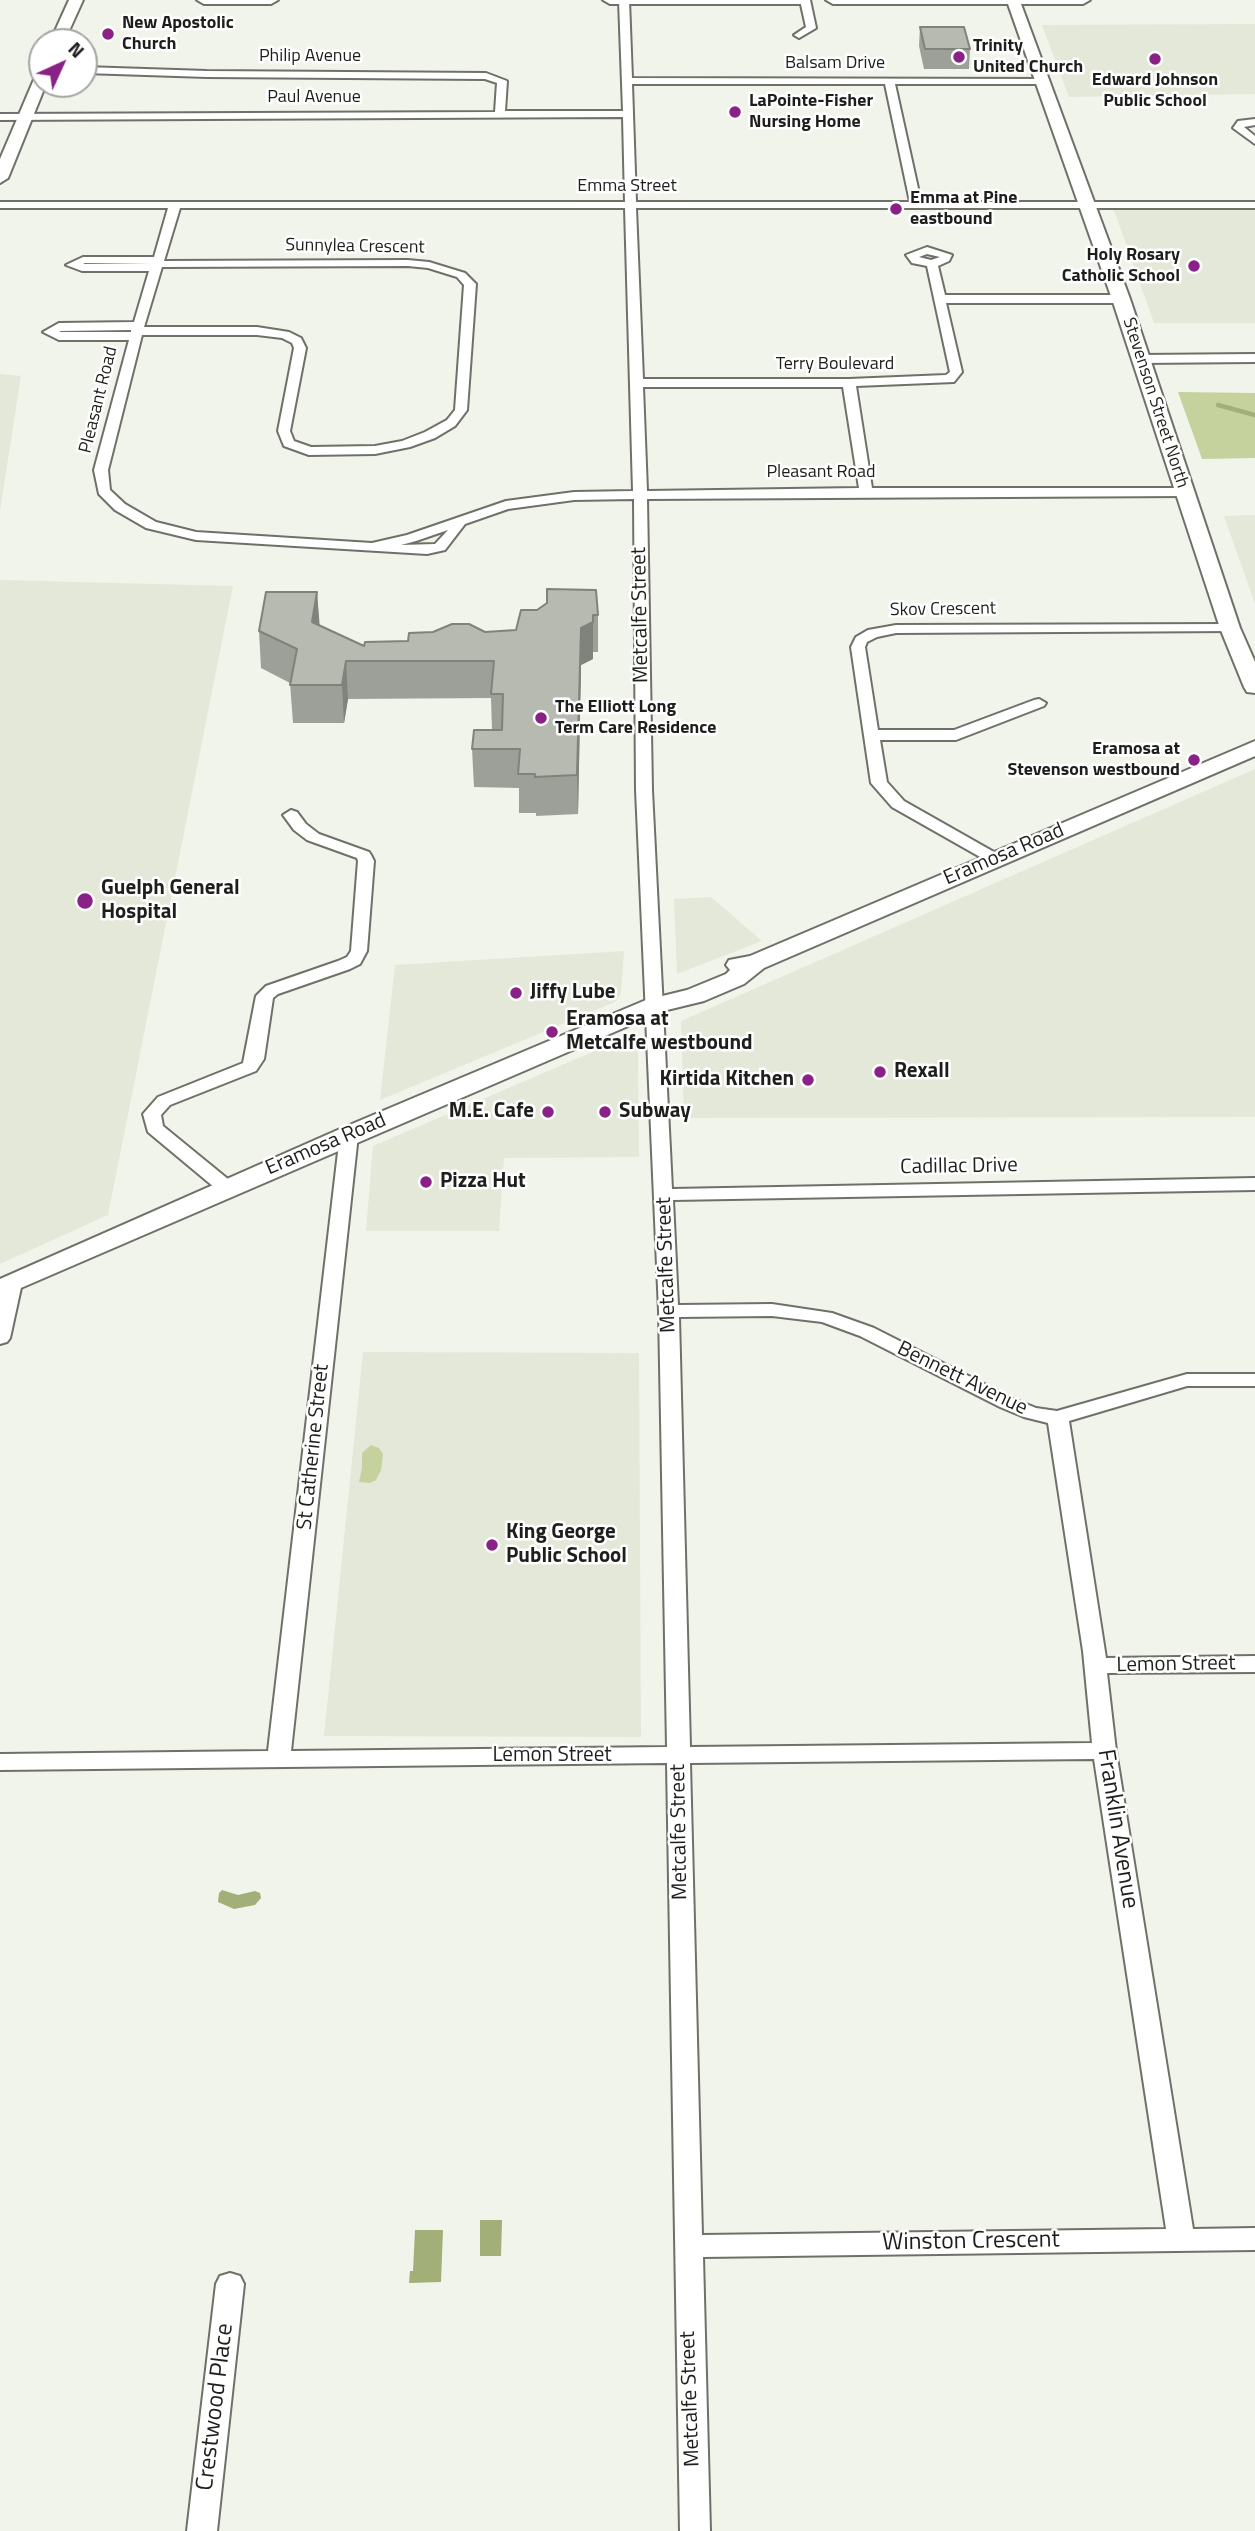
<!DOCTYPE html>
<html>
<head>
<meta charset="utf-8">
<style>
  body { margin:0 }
  #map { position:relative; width:1255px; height:2531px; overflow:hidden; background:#f1f4eb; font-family:"Titillium Web",sans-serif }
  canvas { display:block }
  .north { position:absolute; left:28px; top:28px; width:70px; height:70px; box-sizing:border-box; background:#fff; border:2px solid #a5a5a4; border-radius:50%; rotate:45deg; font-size:19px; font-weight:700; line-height:28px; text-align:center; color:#1e1f1c }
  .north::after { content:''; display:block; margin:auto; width:24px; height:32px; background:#8a2186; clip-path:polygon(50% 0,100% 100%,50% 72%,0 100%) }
</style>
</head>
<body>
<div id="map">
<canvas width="1255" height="2531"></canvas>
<div class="north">N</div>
</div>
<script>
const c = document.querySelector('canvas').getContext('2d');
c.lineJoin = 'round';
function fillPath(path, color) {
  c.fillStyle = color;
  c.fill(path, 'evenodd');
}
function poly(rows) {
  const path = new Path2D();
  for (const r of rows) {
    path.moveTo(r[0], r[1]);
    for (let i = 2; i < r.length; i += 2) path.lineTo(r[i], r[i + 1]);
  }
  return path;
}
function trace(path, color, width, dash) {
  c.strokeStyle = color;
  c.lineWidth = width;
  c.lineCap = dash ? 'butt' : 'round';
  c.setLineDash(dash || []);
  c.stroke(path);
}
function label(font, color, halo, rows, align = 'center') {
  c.font = font + ' "Titillium Web",sans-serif';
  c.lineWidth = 5;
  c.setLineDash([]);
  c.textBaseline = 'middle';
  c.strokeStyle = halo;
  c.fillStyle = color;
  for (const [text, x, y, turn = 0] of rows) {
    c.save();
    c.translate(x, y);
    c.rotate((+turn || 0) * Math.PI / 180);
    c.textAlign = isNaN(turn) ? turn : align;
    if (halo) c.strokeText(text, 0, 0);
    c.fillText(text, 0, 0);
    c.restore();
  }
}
fillPath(poly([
  [1255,24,1255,94,1069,97,1042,25],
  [1255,209,1255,323,1154,323,1114,210],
  [0,374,21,376,0,511],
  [1255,515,1255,604,1224,516],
  [0,580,233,586,108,1215,0,1264],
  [1255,769,1255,1117,684,1118,681,1021],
  [711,897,762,941,677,974,674,899],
  [624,951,621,994,615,1002,380,1100,395,965],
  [625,1038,638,1048,639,1157,504,1158,499,1231,366,1231,373,1146],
  [363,1352,639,1353,641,1737,324,1736]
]), '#e4e8d8');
fillPath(poly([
  [1178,392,1255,393,1255,458,1202,459],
  [371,1445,379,1448,383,1454,381,1470,376,1480,370,1483,359,1482,362,1468,362,1453]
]), '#c5d29e');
fillPath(poly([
  [222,1890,238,1895,255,1891,260,1893,261,1898,255,1905,234,1909,218,1902,219,1893],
  [480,2220,502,2220,501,2256,480,2256],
  [415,2230,443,2230,441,2282,409,2283,410,2271,413,2271]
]), '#a2af78');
trace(poly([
  [1218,405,1255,415]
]), '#a2af78', 4.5);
const street = poly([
  [619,0,629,0,632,78,1046,79,1046,83,1042,84,895,84,921,202,1255,202,1255,208,636,208,643,379,849,379,946,375,950,372,927,266,912,263,906,255,927,247,952,255,949,261,938,266,945,295,1121,295,1127,299,1121,303,946,303,962,372,954,382,856,386,872,488,1184,488,1191,492,1184,496,647,499,652,790,672,1189,1255,1178,1255,1190,673,1200,678,1305,772,1304,832,1313,874,1328,1014,1399,1036,1408,1057,1411,1187,1374,1255,1374,1255,1386,1187,1386,1069,1421,1106,1658,1255,1656,1255,1672,1107,1673,1116,1751,1193,2229,1255,2228,1255,2250,703,2257,710,2531,680,2531,667,1763,0,1770,0,1754,268,1751,340,1135,349,1130,358,1135,291,1751,667,1747,659,1311,636,790,634,499,574,500,508,509,465,524,445,550,427,554,196,540,146,528,115,510,99,494,94,470,129,340,59,340,43,332,59,323,134,322,149,271,82,271,66,265,83,257,154,257,168,208,0,208,0,202,625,202,623,117,0,120,0,114,495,112,497,83,485,79,207,77,84,73,84,67,207,71,486,73,507,81,505,111,623,111,619,0],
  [632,84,885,84,910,202,636,202,632,84],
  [180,208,625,208,633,491,574,492,506,501,407,535,372,543,196,532,156,522,125,504,110,490,108,470,142,335,257,335,282,338,292,343,294,348,278,431,284,446,309,455,375,454,410,447,435,438,455,426,467,410,476,284,465,273,429,262,408,260,164,261,180,208],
  [927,254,940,257,931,260,919,257,927,254],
  [85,263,152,263,83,264,85,263],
  [408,266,428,268,457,277,464,285,455,410,447,420,425,432,402,441,375,446,311,447,294,441,290,431,306,348,301,338,289,332,257,327,144,327,162,267,408,266],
  [131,330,131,332,59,332,61,331,131,330],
  [643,387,843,387,859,488,647,491,643,387],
  [448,530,435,544,401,545,416,541,448,530],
  [772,1316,822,1322,860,1336,1000,1407,1024,1417,1048,1423,1083,1651,1092,1743,690,1747,679,1317,772,1316],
  [1094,1759,1166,2229,702,2235,690,1763,1094,1759],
  [800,0,810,0,816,28,799,38,794,35,806,27,800,0],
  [1255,119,1255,125,1244,127,1255,136,1255,144,1233,128,1238,121,1255,119],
  [1255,354,1255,362,1141,363,1135,359,1141,355,1255,354],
  [1230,624,1237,628,1235,631,896,633,877,637,867,642,865,647,878,730,954,730,1034,700,1039,699,1046,703,1044,706,956,740,880,740,887,782,904,801,1001,856,1003,859,1001,862,989,862,892,807,871,783,851,647,856,637,868,630,896,625,1230,624],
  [291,810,297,812,306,824,319,834,369,852,371,855,374,861,367,951,360,964,350,969,278,994,273,998,264,1059,256,1071,170,1105,161,1115,163,1126,234,1184,236,1188,227,1194,220,1192,148,1132,143,1114,158,1097,243,1063,256,996,266,986,338,961,347,957,351,951,358,861,357,858,307,840,294,830,283,815,291,810],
  [12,1277,22,1283,10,1338,7,1342,0,1344,0,1293,5,1279,12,1277],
  [230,2273,240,2276,244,2284,217,2531,187,2531,216,2284,220,2276,230,2273]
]);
const secondary = poly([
  [69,0,83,0,64,42,50,42,69,0],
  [197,0,278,0,271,4,204,4,197,0],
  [603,0,808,0,801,4,610,4,603,0],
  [826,0,1090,0,1083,4,1021,4,1130,299,1240,628,1255,662,1255,693,1247,692,1244,687,1220,628,1112,299,1008,4,833,4,826,0],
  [42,73,42,84,46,84,8,178,0,183,0,159,35,77,42,73],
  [1255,741,1255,756,764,968,744,984,704,1001,663,1011,0,1297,0,1279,340,1129,646,1000,687,990,726,974,730,970,726,965,729,960,750,956,1255,741]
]);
trace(street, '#6f7169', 4);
trace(secondary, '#6f7169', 4);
fillPath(street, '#fff');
fillPath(secondary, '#fff');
fillPath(poly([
  [920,27,970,49,969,69,924,69,919,46],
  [317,592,319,625,364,646,485,632,516,630,521,610,598,615,598,652,593,652,593,659,581,665,578,814,536,816,536,813,519,813,519,788,474,787,472,749,492,730,491,698,348,699,344,723,293,723,290,683,261,668,259,631]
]), '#9da098');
fillPath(poly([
  [317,592,320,629,312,622],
  [593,615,593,659,581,665,578,814,577,775,581,628],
  [346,661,348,699,344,723,342,685]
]), '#80827c');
const building = poly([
  [920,27,964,27,970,49,925,49,920,27],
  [547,589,596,590,598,615,593,615,593,622,581,628,577,775,535,777,535,774,518,774,520,749,472,749,474,730,502,730,503,694,491,694,494,661,346,661,342,685,290,685,297,649,259,631,266,592,317,592,312,622,364,646,365,642,408,641,409,633,433,632,452,624,469,624,485,632,516,630,521,610,537,610,547,603,547,589]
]);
fillPath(building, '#b7bab1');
trace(building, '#80827c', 2);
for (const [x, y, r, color] of [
  [108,34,7,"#8a2186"],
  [959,57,7,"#8a2186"],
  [1155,59,7,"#8a2186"],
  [735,112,7,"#8a2186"],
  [896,209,7,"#8a2186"],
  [1194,266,7,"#8a2186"],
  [541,718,7,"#8a2186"],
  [1194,760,7,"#8a2186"],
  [85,901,9,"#8a2186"],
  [516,993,7,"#8a2186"],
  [552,1032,7,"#8a2186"],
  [880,1072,7,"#8a2186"],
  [808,1080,7,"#8a2186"],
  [548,1112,7,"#8a2186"],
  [605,1112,7,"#8a2186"],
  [426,1182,7,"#8a2186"],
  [492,1545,7,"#8a2186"]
]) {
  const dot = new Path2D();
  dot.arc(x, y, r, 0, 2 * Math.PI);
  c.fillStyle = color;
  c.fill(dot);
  trace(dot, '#fff', 2.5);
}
label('bold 18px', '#1e1f1c', '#fff', [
  ["New Apostolic",122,24],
  ["Church",122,45],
  ["Trinity",973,47],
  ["United Church",973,68],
  ["Edward Johnson",1155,81,"center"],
  ["Public School",1155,102,"center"],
  ["LaPointe-Fisher",749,102],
  ["Nursing Home",749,123],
  ["Emma at Pine",910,199],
  ["eastbound",910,220],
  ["Holy Rosary",1180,256,"right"],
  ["Catholic School",1180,277,"right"],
  ["The Elliott Long",555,708],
  ["Term Care Residence",555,729],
  ["Eramosa at",1180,750,"right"],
  ["Stevenson westbound",1180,771,"right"]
], 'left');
label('18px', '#1e1f1c', '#fff', [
  ["Philip Avenue",310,57],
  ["Balsam Drive",835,64],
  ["Paul Avenue",314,98],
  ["Emma Street",627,187],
  ["Sunnylea Crescent",355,247,1],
  ["Terry Boulevard",835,365],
  ["Pleasant Road",99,400,-76],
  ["Stevenson Street North",1155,403,72],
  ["Pleasant Road",821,473],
  ["Skov Crescent",943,610,-1]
]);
label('21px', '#1e1f1c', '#fff', [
  ["Metcalfe Street",641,615,-91],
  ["Eramosa Road",1004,855,-23],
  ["Eramosa Road",326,1145,-23],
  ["Cadillac Drive",959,1167,-1],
  ["Metcalfe Street",667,1265,-92],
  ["Bennett Avenue",962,1379,26],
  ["St Catherine Street",314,1447,-84],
  ["Lemon Street",1176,1665,-1],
  ["Lemon Street",552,1756],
  ["Metcalfe Street",680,1832,-91],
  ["Metcalfe Street",691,2399,-92]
]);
label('bold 21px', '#1e1f1c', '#fff', [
  ["Guelph General",101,889],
  ["Hospital",101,913],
  ["Jiffy Lube",530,993],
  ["Eramosa at",566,1020],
  ["Metcalfe westbound",566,1044],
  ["Rexall",894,1072],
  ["Kirtida Kitchen",794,1080,"right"],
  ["M.E. Cafe",534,1112,"right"],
  ["Subway",619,1112],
  ["Pizza Hut",440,1182],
  ["King George",506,1533],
  ["Public School",506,1557]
], 'left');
label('24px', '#1e1f1c', '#fff', [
  ["Franklin Avenue",1117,1829,81],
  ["Winston Crescent",971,2242,-1],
  ["Crestwood Place",216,2407,-83]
]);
</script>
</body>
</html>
